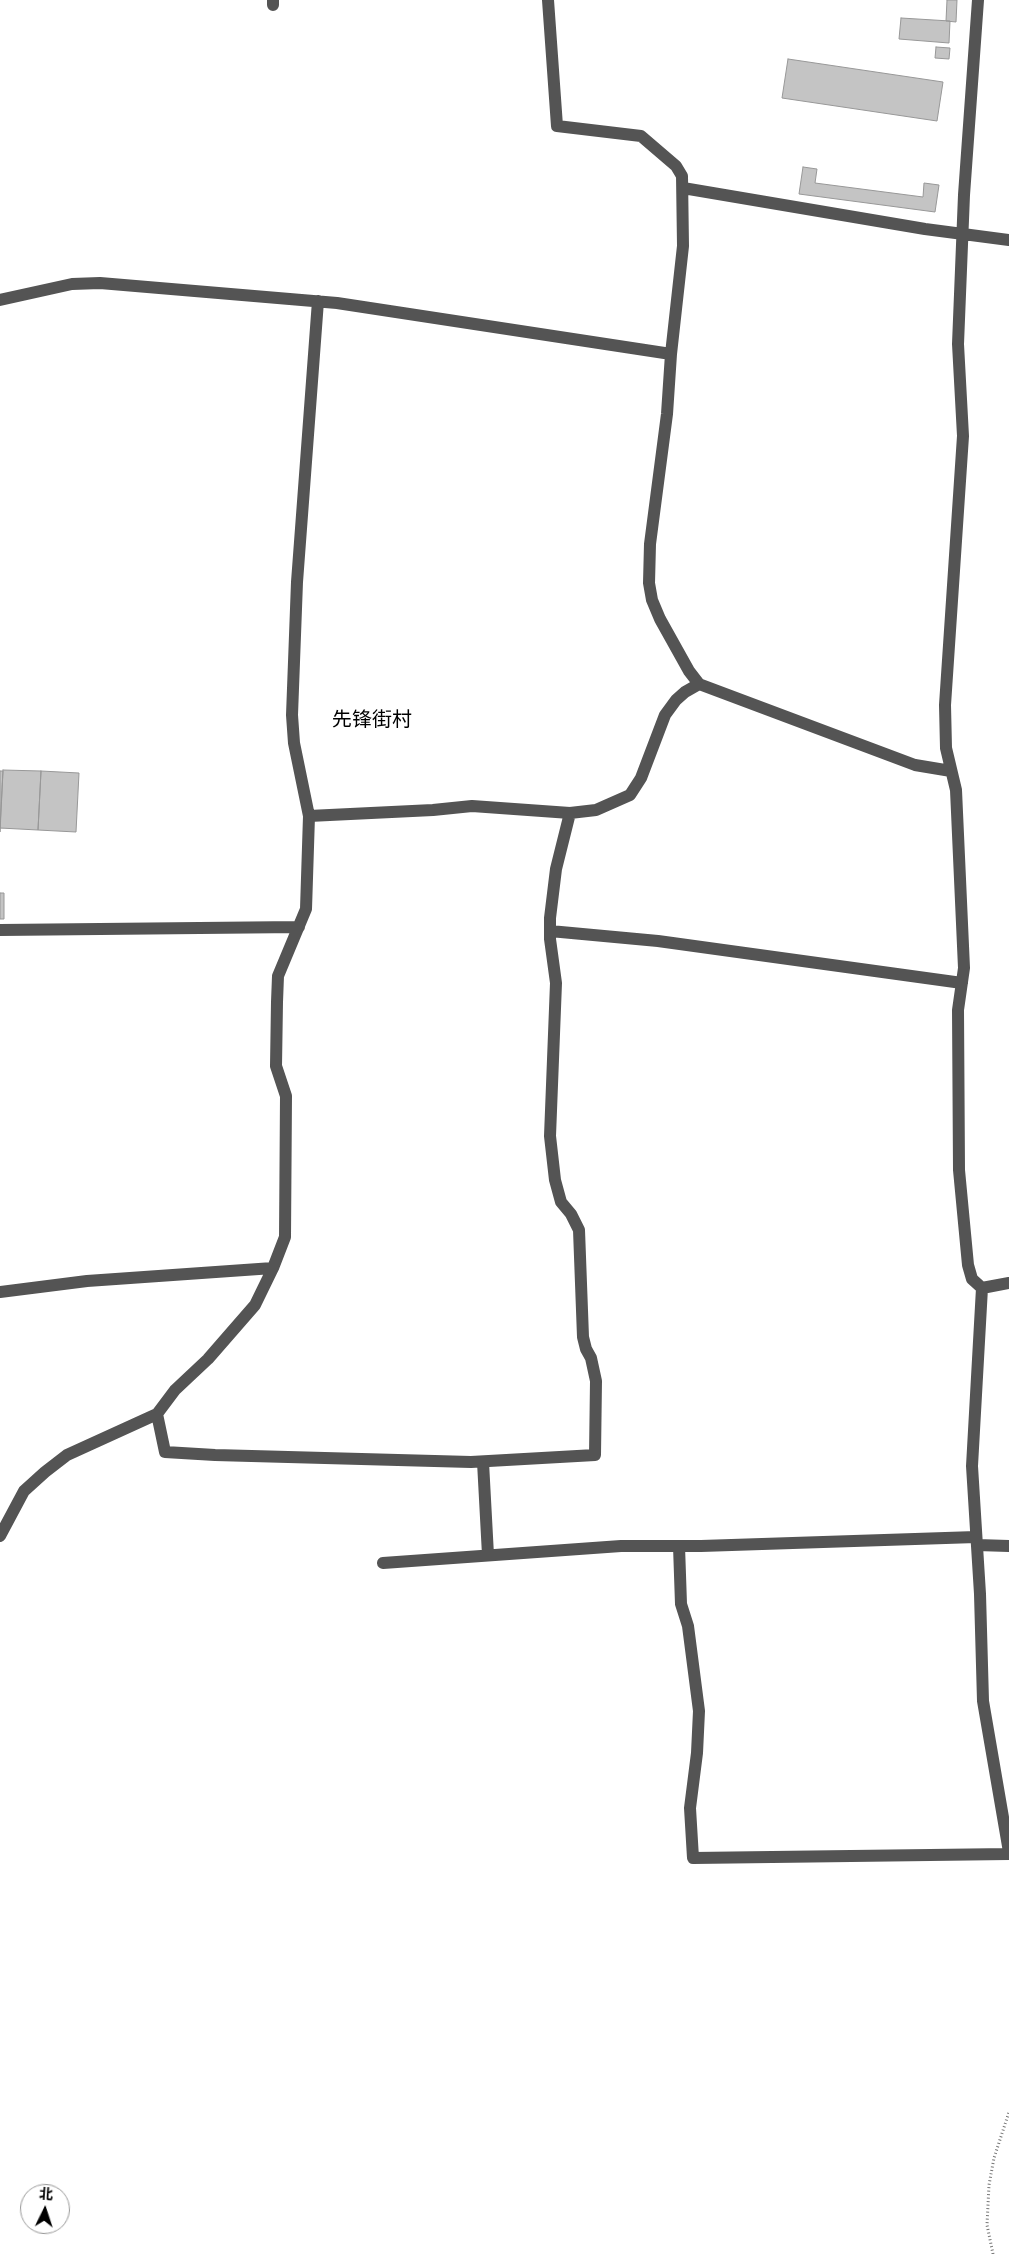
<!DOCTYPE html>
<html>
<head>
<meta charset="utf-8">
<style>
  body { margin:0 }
  #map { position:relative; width:1009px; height:2254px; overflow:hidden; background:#fff; font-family:Rubik,"Noto Sans SC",sans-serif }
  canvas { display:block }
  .north { position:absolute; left:20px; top:2184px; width:50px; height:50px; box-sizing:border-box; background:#fff; border:1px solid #999; border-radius:50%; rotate:4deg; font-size:14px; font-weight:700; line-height:20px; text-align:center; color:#000 }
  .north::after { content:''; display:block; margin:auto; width:18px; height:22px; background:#000; clip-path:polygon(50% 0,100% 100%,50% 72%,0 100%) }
</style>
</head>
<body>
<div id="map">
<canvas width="1009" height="2254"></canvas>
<div class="north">北</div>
</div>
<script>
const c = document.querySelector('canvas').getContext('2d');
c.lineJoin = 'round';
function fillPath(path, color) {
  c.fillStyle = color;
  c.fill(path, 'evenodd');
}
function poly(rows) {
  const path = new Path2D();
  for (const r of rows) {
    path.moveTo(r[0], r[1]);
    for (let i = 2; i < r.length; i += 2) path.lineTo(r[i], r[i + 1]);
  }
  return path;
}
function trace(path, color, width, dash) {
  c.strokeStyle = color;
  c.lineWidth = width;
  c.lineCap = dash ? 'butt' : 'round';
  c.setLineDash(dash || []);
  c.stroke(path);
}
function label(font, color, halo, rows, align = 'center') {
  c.font = font + ' Rubik,"Noto Sans SC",sans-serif';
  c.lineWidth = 5;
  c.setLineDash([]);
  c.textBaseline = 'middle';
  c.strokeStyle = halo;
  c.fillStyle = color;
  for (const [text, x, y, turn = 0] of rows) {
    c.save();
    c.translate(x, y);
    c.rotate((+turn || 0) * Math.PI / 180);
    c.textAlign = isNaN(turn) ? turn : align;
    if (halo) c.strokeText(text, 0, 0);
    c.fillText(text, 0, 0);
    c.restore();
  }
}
const building = poly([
  [947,0,957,0,956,22,946,21,947,0],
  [901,18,950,21,949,43,899,39,901,18],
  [936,47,950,48,949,59,935,58,936,47],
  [788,59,943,82,937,121,782,98,788,59],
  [803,167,817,169,815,183,923,197,924,183,939,185,935,212,799,194,803,167],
  [3,770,41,771,38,830,0,828,3,770],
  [0,771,3,771,0,832,0,771],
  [41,771,79,773,76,832,38,830,41,771],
  [0,893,4,893,4,919,0,919,0,893]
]);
fillPath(building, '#c4c4c4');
trace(building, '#989898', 1);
trace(poly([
  [993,2254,987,2225,989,2185,994,2158,1009,2112]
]), '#767676', 3, [1, 2.5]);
trace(poly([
  [548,0,557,126,641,136,676,166,682,176,683,246,671,354,667,414,650,544,649,583,652,600,660,619,689,671,699,684,915,765,951,771],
  [978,0,964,195,958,344,963,436,945,705,946,748,956,790,964,968,958,1010,959,1170,968,1265,972,1279,982,1288,972,1466,980,1594,983,1701,1009,1852],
  [273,5,273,0],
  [683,188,925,229,1009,240],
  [0,300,72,284,100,283,337,303,671,354],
  [309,816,433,810,472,806,570,813,596,810,630,795,641,778,665,715,676,700,685,692,699,684],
  [0,930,299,927],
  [550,931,658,941,962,983],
  [982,1288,1009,1283],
  [0,1292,87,1281,273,1268],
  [157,1414,165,1452,215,1455,471,1462,595,1455,596,1381,591,1358,586,1349,583,1337,579,1230,571,1214,561,1202,555,1180,550,1136,556,983,550,939,550,918,556,869,570,813],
  [483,1462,488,1555],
  [0,1536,24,1491,45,1472,67,1455,157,1414,175,1390,208,1359,255,1305,273,1268,285,1237,286,1096,276,1066,277,1002,278,976,306,909,309,816,294,743,292,715,297,582,318,301],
  [977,1545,1009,1546],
  [679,1546,681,1604,688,1626,699,1711,697,1753,690,1808,693,1858,1009,1854],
  [383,1563,621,1546,701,1546,976,1537]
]), '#545454', 12);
label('20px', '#000', '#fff', [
  ["先锋街村",372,720]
]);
</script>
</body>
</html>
